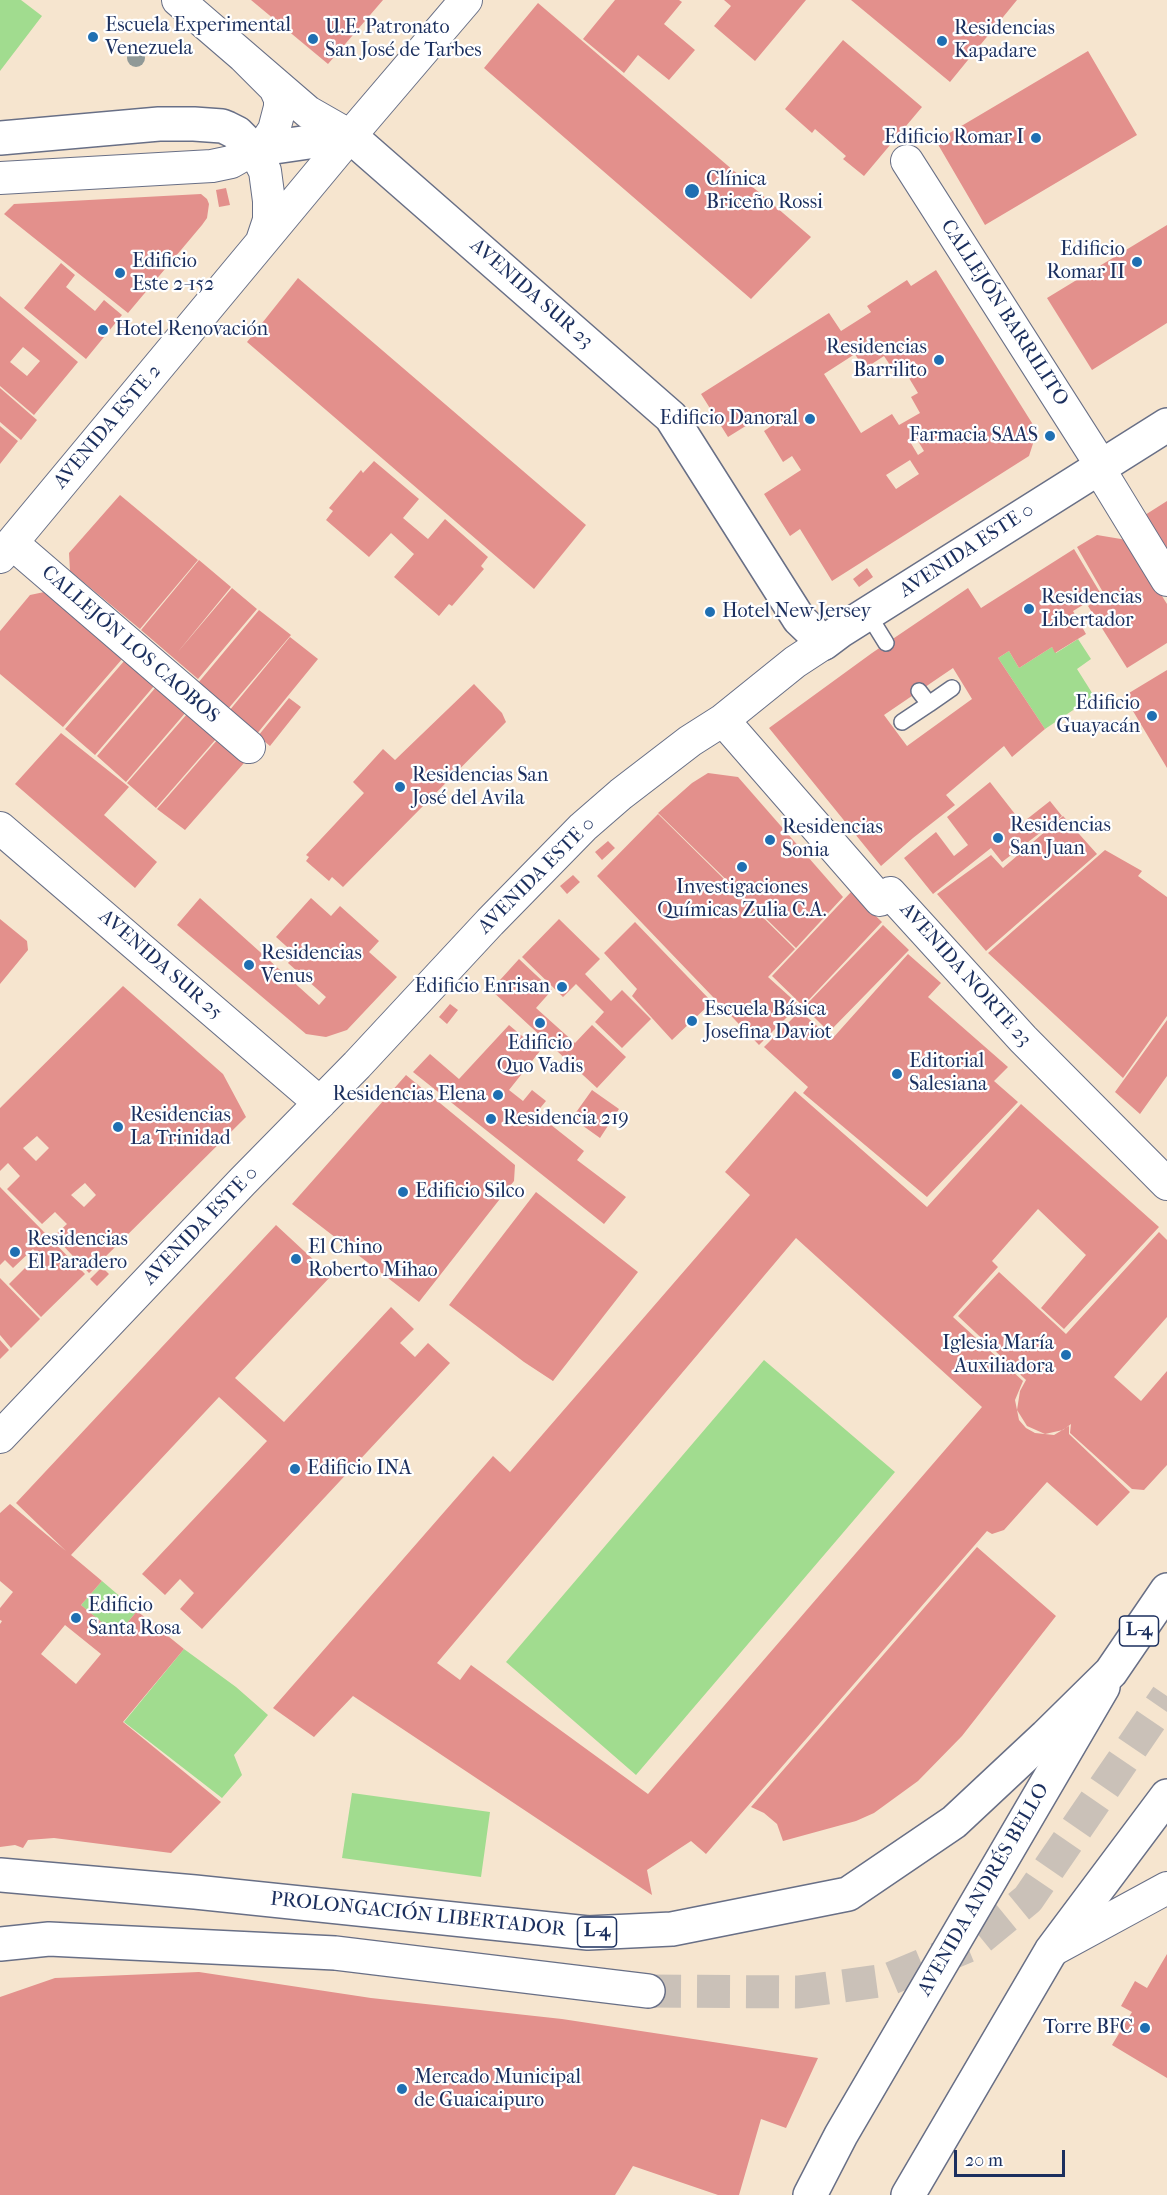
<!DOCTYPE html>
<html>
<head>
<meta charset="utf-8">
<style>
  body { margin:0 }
  #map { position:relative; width:1167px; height:2195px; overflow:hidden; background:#f6e5cf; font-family:"IM FELL French Canon",serif }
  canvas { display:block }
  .scale { position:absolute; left:954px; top:2150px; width:111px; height:27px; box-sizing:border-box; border:3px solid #1b2f5e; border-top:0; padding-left:8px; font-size:18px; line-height:21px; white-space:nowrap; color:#1b2f5e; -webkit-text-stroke:4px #fff; paint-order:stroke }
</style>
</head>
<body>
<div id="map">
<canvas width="1167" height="2195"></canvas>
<div class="scale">20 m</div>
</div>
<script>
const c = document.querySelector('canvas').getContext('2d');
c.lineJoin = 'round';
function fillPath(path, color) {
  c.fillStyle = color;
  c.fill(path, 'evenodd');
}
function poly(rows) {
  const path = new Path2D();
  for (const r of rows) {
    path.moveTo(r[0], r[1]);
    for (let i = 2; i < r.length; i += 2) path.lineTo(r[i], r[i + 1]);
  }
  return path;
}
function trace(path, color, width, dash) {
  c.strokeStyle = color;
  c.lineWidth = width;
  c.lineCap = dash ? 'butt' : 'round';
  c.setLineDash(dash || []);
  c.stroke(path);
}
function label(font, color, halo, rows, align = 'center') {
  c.font = font + ' "IM FELL French Canon",serif';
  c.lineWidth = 4.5;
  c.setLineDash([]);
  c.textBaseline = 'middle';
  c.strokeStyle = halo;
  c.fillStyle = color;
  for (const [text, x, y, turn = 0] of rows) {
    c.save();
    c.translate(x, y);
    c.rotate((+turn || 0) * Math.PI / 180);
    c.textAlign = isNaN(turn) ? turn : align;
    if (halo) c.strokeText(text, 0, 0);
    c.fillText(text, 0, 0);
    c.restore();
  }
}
fillPath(poly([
  [0,0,21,0,42,16,0,71],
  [1078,639,1091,659,1077,669,1094,696,1045,729,998,658,1009,651,1019,668,1052,647,1056,653],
  [764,1360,895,1472,636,1775,506,1662],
  [102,1581,137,1611,117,1635,81,1605],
  [184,1649,236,1687,268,1715,234,1755,242,1775,222,1798,124,1722],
  [352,1793,490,1812,481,1877,342,1858]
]), '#a1dc8f');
fillPath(poly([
  [251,0,383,0,328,64],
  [615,0,679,0,682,2,664,24,695,50,669,80,638,55,624,73,583,39],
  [724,0,806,0,755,61,714,26,731,6],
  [851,0,1017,0,950,82],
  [538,3,811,237,751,299,484,68],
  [843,40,922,107,864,176,843,159,846,156,815,129,812,133,785,109],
  [1088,51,1137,135,985,225,936,141],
  [226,188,230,205,219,207,216,190],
  [201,194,207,199,209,204,207,218,202,225,128,313,4,214,14,204],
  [1167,225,1167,323,1092,370,1047,298],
  [61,263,75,275,66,287,95,311,104,300,122,315,86,359,24,308],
  [936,270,1037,431,1029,456,832,581,800,529,790,536,764,494,801,470,792,456,783,462,764,431,773,425,765,414,728,437,701,394,829,313,841,331,871,312,867,306,907,280,911,286],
  [855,354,864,369,884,356,892,368,900,363,918,393,911,397,920,413,899,425,892,414,861,433,824,374],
  [915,436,924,451,918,455,909,440],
  [910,460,919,474,896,489,886,475],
  [298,278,586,525,534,589,247,342],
  [0,296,78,362,34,415,0,386],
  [23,347,40,361,27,376,10,362],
  [0,388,37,420,21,440,0,422],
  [0,426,18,441,0,464],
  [374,461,419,499,403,518,428,539,445,519,488,557,481,566,484,569,452,606,449,604,439,616,394,577,414,554,391,533,369,557,326,520,333,511,329,508,361,470,363,473],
  [120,495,198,560,140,629,70,571,69,553],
  [1167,501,1167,550,1145,515],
  [1097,535,1127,540,1167,604,1167,643,1127,668,1088,606,1104,594,1077,547],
  [1074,549,1101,594,1073,611,1086,634,1055,653,1052,647,1019,668,1009,651,998,658,1045,729,1012,757,1004,746,946,795,955,805,913,838,881,866,769,728,872,653,968,588,981,608],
  [953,668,972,699,907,746,884,715],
  [199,560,231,587,177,653,232,588,257,609,198,679,141,630],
  [867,568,873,577,859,587,853,579],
  [49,591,123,658,63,727,0,674,0,631,30,595],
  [259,610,291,635,228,709,198,683],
  [290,637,318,659,256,735,229,711],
  [125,660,154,686,95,755,65,729],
  [1167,670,1167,768,1124,696],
  [474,684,502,713,506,722,343,887,332,877,329,881,306,861,309,857,306,855,364,793,353,782,383,749,395,760],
  [156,687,186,712,126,782,97,756],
  [289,698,301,707,270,746,258,736],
  [187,714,216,739,156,808,127,783],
  [61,733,129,787,104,815,157,862,135,888,15,784],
  [218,739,244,763,185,830,157,809],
  [708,773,738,777,843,897,796,948,658,813,692,783],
  [990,782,1022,823,1050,801,1062,816,1002,862,991,848,933,894,904,858,936,832,954,856,968,845,947,817],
  [658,814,795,949,768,977,799,1005,759,1045,597,876],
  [1063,816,1097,854,986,951,937,894,991,855,1003,868],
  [608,841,615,848,602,860,595,852],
  [1105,850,1142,871,1138,876,1167,897,1167,1016,1123,1078,988,953],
  [573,875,580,882,567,894,560,886],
  [851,892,882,922,803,1006,772,976],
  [200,898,319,1005,326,997,288,963,295,954,276,937,311,898,331,916,340,906,379,941,369,952,397,977,347,1030,326,1037,306,1034,177,925],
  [0,919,27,941,28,950,0,984],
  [559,919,600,959,585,974,611,1001,622,990,651,1019,622,1048,595,1022,604,1012,576,984,563,997,522,957],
  [635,922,712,1002,672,1040,632,996,637,989,604,953],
  [883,925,909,950,829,1032,804,1007],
  [908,954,941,983,928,997,1008,1067,994,1081,1018,1102,927,1197,803,1093,808,1087,764,1047,800,1011,832,1039],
  [519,959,552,990,536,1008,575,1043,592,1025,626,1057,597,1088,491,990],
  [123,986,223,1074,246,1117,89,1273,54,1236,67,1224,55,1212,42,1224,7,1189,20,1176,8,1163,0,1171,0,1108],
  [37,1136,49,1148,36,1161,23,1148],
  [85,1183,96,1195,84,1207,71,1195],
  [450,1004,458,1010,447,1024,439,1017],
  [1167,1020,1167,1076,1140,1114,1115,1092],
  [509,1025,540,1051,509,1090,523,1101,532,1090,546,1101,536,1113,584,1151,577,1160,626,1197,604,1224,413,1072,430,1054,459,1079],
  [406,1075,515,1165,514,1181,419,1302,292,1204],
  [592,1090,619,1109,600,1138,572,1118],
  [795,1091,927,1207,1021,1104,1159,1227,1064,1329,1041,1308,1086,1255,1038,1209,992,1261,998,1267,953,1317,1023,1381,1015,1400,1019,1420,1026,1428,1035,1433,1054,1435,1069,1426,1069,1434,1130,1492,1097,1526,1047,1482,1004,1530,992,1534,987,1531,706,1854,691,1841,647,1870,652,1895,353,1696,314,1737,273,1708,493,1456,510,1472,750,1195,725,1172],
  [796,1238,982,1407,648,1794,471,1665,460,1680,437,1663],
  [0,1187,85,1274,41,1317,9,1284,38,1255,33,1249,13,1268,5,1260,0,1265],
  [536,1192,638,1272,553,1381,524,1362,449,1305],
  [276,1225,331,1276,235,1378,284,1422,391,1307,414,1329,400,1343,415,1357,428,1343,450,1363,202,1629,180,1609,194,1593,180,1579,165,1595,142,1574,267,1441,219,1397,100,1524,71,1555,102,1581,81,1605,117,1635,137,1611,184,1649,123,1722,221,1802,171,1853,54,1838,28,1840,23,1848,15,1845,0,1847,0,1624,2,1621,0,1620,0,1608,13,1592,0,1581,0,1513,10,1504,66,1551,16,1503],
  [65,1625,101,1654,76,1684,41,1654],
  [1159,1232,1167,1240,1167,1317,1114,1377,1141,1401,1167,1371,1167,1465,1144,1490,1132,1489,1070,1433,1071,1424,1063,1430,1045,1434,1027,1426,1017,1410,1020,1391,1026,1380,958,1316,999,1272,1066,1334],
  [102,1267,109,1274,97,1286,90,1279],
  [0,1278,40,1319,11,1348,0,1335],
  [0,1340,9,1350,0,1359],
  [977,1547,1056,1616,962,1736,918,1781,874,1813,856,1821,783,1841,777,1824,764,1813,751,1807],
  [1167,1954,1167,2078,1112,2045,1132,2012,1121,2006,1135,1981,1147,1988],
  [199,1972,371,1998,562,2019,818,2058,786,2128,761,2119,739,2195,718,2195,633,2166,615,2195,0,2195,0,1997,55,1978]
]), '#e3908c');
trace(poly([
  [648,1991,798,1992,887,1980,973,1944,1028,1899,1167,1696]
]), '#cac1b8', 33, [33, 16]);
const lane = poly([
  [868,614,886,643],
  [919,691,929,704,952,688],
  [902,722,929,704]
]);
const street = poly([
  [178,0,308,112,350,136],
  [254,150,265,171,269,201,269,220,262,241],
  [907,161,1101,465],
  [0,178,212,166,231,162,266,142,274,130,280,107,280,99,275,88,244,57],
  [1098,467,1167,580],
  [12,543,249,747],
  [0,557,350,136,466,0],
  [723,720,880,900,890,893,1023,1039,1167,1184],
  [0,828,320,1103],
  [0,1437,242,1182,357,1065,490,922,583,827,621,794,690,741,723,720,795,662,824,643],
  [1051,1951,1167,1888]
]);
const secondary = poly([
  [0,138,159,124,194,124,222,126,227,128,237,133,254,150,350,136,671,417,799,619,824,643,840,631,1167,425],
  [810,2195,841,2135,1103,1687],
  [908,2195,1051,1951,1167,1796]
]);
const primary = poly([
  [0,1875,195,1892,588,1933,672,1929,848,1894,954,1822,1046,1736,1111,1672,1167,1590],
  [0,1944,49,1939,335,1953,648,1991]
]);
trace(lane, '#686f86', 18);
trace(street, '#686f86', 34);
trace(secondary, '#686f86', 36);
trace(primary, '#686f86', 36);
trace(lane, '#fff', 15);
trace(street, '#fff', 32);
trace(secondary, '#fff', 33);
trace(primary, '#fff', 33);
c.fillStyle = '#909997';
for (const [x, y] of [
  [136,58]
]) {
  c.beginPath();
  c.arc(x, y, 9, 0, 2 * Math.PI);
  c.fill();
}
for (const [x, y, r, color] of [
  [93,37,6,"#1f6fb2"],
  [313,39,6,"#1f6fb2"],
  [942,41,6,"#1f6fb2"],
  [1036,138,6,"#1f6fb2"],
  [692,191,8,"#1f6fb2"],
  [1137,262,6,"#1f6fb2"],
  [120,273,6,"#1f6fb2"],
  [103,330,6,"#1f6fb2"],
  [939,360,6,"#1f6fb2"],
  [810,419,6,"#1f6fb2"],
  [1050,436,6,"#1f6fb2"],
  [1029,609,6,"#1f6fb2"],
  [710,612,6,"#1f6fb2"],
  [1152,716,6,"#1f6fb2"],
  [400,787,6,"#1f6fb2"],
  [998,838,6,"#1f6fb2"],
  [770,840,6,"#1f6fb2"],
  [742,867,6,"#1f6fb2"],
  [249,965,6,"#1f6fb2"],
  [562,987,6,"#1f6fb2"],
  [692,1021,6,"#1f6fb2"],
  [540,1023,6,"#1f6fb2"],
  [897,1074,6,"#1f6fb2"],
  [498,1095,6,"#1f6fb2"],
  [491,1119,6,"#1f6fb2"],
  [118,1127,6,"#1f6fb2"],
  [403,1192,6,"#1f6fb2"],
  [15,1252,6,"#1f6fb2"],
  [296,1259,6,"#1f6fb2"],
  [1066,1355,6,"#1f6fb2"],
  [295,1469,6,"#1f6fb2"],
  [76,1618,6,"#1f6fb2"],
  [1145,2028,6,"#1f6fb2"],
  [402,2089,6,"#1f6fb2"]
]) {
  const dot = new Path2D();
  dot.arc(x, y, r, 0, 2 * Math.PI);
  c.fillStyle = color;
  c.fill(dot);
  trace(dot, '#fff', 2);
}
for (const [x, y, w] of [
  [1139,1631,39],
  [597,1932,39]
]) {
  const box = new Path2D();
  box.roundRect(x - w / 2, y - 15, w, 30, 4.5);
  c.fillStyle = '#fff';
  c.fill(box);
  trace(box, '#1b2f5e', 1.5);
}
label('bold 18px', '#1b2f5e', null, [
  ["L-4",1139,1631],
  ["L-4",597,1932]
]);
label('20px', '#1b2f5e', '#fff', [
  ["Escuela Experimental",105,26],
  ["Venezuela",105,49],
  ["U.E. Patronato",325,28],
  ["San José de Tarbes",325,51],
  ["Residencias",954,29],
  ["Kapadare",954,52],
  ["Edificio Romar I",1024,138,"right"],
  ["Clínica",706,180],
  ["Briceño Rossi",706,203],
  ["Edificio",1125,250,"right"],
  ["Romar II",1125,273,"right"],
  ["Edificio",132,262],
  ["Este 2-152",132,285],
  ["Hotel Renovación",115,330],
  ["Residencias",927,348,"right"],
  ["Barrilito",927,371,"right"],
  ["Edificio Danoral",798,419,"right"],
  ["Farmacia SAAS",1038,436,"right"],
  ["Residencias",1041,598],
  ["Libertador",1041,621],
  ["Hotel New Jersey",722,612],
  ["Edificio",1140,704,"right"],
  ["Guayacán",1140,727,"right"],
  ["Residencias San",412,776],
  ["José del Avila",412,799],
  ["Residencias",1010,826],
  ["San Juan",1010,849],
  ["Residencias",782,828],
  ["Sonia",782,851],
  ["Investigaciones",742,888,"center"],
  ["Químicas Zulia C.A.",742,911,"center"],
  ["Residencias",261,954],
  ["Venus",261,977],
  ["Edificio Enrisan",550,987,"right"],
  ["Escuela Básica",704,1010],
  ["Josefina Daviot",704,1033],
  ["Edificio",540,1044,"center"],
  ["Quo Vadis",540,1067,"center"],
  ["Editorial",909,1062],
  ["Salesiana",909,1085],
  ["Residencias Elena",486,1095,"right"],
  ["Residencias",130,1116],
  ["La Trinidad",130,1139],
  ["Residencia 219",503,1119],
  ["Edificio Silco",415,1192],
  ["Residencias",27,1240],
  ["El Paradero",27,1263],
  ["El Chino",308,1248],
  ["Roberto Mihao",308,1271],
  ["Iglesia María",1054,1344,"right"],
  ["Auxiliadora",1054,1367,"right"],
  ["Edificio INA",307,1469],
  ["Edificio",88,1606],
  ["Santa Rosa",88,1629],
  ["Torre BFC",1133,2028,"right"],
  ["Mercado Municipal",414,2078],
  ["de Guaicaipuro",414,2101]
], 'left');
label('20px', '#1b2f5e', '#fff', [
  ["AVENIDA SUR 23",531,294,41],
  ["CALLEJÓN BARRILITO",1004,313,57],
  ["AVENIDA ESTE 2",108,427,-50],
  ["AVENIDA ESTE 0",967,551,-33],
  ["CALLEJÓN LOS CAOBOS",130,645,41],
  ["AVENIDA ESTE 0",537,876,-45],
  ["AVENIDA SUR 25",160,965,41],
  ["AVENIDA NORTE 23",965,975,48],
  ["AVENIDA ESTE 0",201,1226,-46],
  ["AVENIDA ANDRÉS BELLO",984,1890,-60],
  ["PROLONGACIÓN LIBERTADOR",418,1915,6]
]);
</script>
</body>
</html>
